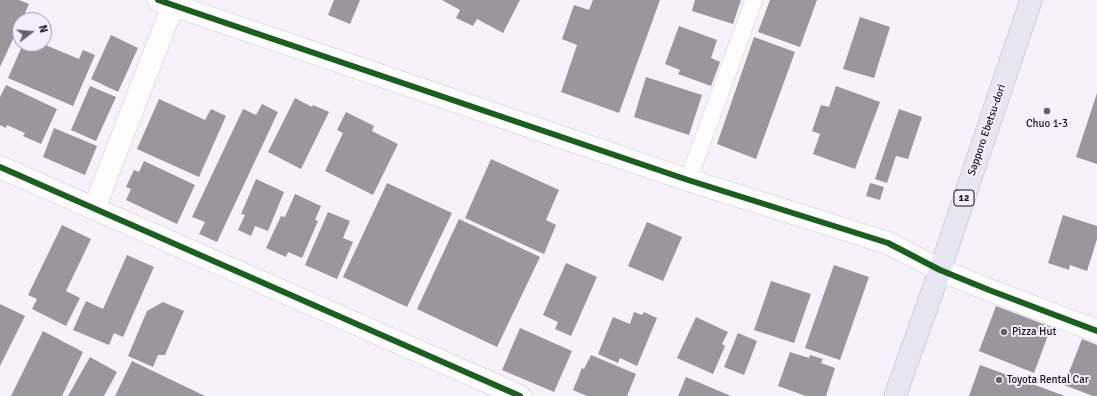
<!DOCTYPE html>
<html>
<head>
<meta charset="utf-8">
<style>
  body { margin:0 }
  #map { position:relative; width:1097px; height:396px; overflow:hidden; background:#f6f1fa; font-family:Signika,sans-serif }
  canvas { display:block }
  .north { position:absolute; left:12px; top:12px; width:40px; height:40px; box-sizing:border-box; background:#f6edfe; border:1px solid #9e97a4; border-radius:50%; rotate:74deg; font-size:11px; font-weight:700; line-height:16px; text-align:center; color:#1a171d }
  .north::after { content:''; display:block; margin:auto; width:14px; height:18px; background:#67636a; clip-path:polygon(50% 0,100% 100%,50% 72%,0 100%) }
</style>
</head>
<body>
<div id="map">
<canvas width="1097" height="396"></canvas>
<div class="north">N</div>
</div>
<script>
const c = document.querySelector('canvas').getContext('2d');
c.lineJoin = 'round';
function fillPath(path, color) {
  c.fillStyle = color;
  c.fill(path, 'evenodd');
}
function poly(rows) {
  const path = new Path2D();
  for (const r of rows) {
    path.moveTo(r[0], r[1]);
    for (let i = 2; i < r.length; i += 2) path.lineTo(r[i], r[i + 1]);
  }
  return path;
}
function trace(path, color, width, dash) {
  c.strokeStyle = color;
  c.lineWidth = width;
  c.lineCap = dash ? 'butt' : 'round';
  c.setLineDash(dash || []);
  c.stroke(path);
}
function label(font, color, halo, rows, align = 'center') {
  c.font = font + ' Signika,sans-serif';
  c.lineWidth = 4;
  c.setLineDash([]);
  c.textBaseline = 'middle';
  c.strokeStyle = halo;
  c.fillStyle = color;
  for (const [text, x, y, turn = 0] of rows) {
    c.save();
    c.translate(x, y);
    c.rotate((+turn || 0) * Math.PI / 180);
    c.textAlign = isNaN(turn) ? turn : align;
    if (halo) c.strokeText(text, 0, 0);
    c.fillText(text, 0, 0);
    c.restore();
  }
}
fillPath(poly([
  [0,0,19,0,29,4,22,20,20,20,20,24,0,67],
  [334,0,360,0,350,24,328,15],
  [442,0,520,0,503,33,477,19,473,26,456,18,460,10],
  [593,0,660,0,619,113,561,92,577,45,562,39,574,5,589,10],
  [695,0,741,0,733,24,692,11],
  [770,0,817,0,800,47,758,32],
  [860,17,890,27,874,78,843,69],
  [679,26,717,40,711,58,720,62,711,86,678,74,680,70,665,64],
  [111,35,138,48,118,92,91,79],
  [754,37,795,52,756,159,717,144],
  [23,44,43,44,79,59,83,50,95,55,73,106,8,78],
  [646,77,702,95,689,135,634,117],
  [6,85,57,109,41,144,23,136,25,133,7,125,6,128,0,125,0,97],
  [90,86,116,97,96,141,71,130],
  [836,86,880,102,855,169,813,154,820,134,812,131,821,105,829,107],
  [1097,93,1097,164,1076,157],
  [295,98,312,107,313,105,329,112,301,169,268,152],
  [159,99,205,120,211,109,226,116,199,177,137,149],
  [262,104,278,112,217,242,199,234,205,222,192,217,243,109,256,115],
  [899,109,922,117,908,159,896,156,887,183,875,179],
  [346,112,374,126,372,131,398,144,373,195,325,171,343,133,337,130],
  [54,128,97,146,85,175,43,157],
  [491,159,559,190,546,220,556,225,544,254,465,218],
  [144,161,195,185,177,224,126,200,131,189,126,187,134,170,139,172],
  [256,179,284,192,268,231,255,226,251,236,238,230,245,215,241,214],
  [387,183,452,213,407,307,343,277],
  [870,183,884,187,880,200,866,196],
  [295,194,321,206,315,220,318,221,302,258,288,252,286,257,266,248,281,216,285,217],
  [328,212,350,221,343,238,353,242,337,279,305,265],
  [1063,215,1097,226,1097,239,1087,271,1070,265,1069,270,1048,263],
  [459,219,540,257,497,347,417,309],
  [647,222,682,237,663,281,628,266],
  [62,225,91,239,66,291,80,298,66,326,32,309,37,299,28,295],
  [127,255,154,267,123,337,114,333,109,345,73,330,86,301,103,309],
  [566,263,597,277,571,336,555,329,558,322,543,315],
  [834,265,869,277,840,360,805,348],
  [771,281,811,294,794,343,754,330],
  [163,302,184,311,165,355,158,355,153,367,128,356,147,311],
  [0,304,25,316,0,366],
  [996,306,1051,327,1034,373,979,351],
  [634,312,642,315,644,312,657,318,637,366,620,358,618,363,598,354,613,317,630,324],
  [696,317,728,332,722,344,725,346,713,374,677,358],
  [520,328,572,351,554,392,502,370],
  [43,331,83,352,62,396,11,396],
  [738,333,757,341,744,375,724,367],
  [1082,339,1097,345,1097,396,1093,396,1064,385],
  [790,352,809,358,810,355,823,359,821,363,835,368,826,396,806,396,778,386],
  [591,355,636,374,627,396,587,396,573,390,582,368,584,369],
  [90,357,117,372,104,396,68,396],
  [132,361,205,396,115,396],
  [980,365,1065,396,969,396],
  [686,377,731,396,678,396]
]), '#9b969c');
const lane = poly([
  [688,180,754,0]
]);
const street = poly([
  [158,0,688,180,888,243,940,270,989,290,1097,331],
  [0,167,520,396],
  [94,209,173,5]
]);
const highway = poly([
  [895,396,940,270,1031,0]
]);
trace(lane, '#cecad2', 18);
trace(street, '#cecad2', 23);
trace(highway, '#b7b3c2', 23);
trace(lane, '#fefdfe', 17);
trace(street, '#fefdfe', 22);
trace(highway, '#e7e5f1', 22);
trace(poly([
  [158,0,688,180,888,243,940,270,989,290,1097,331],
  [0,167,520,396]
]), '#1b5e20', 6);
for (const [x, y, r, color] of [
  [1047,111,4,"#67636a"],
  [1004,332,4,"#67636a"],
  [999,380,4,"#67636a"]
]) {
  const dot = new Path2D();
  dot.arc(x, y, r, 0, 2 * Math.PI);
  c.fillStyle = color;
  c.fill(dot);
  trace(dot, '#f6edfe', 1.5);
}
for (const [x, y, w] of [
  [964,198,20]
]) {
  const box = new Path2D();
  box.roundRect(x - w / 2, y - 8, w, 16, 3);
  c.fillStyle = '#f6edfe';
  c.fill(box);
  trace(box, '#1a171d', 1);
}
label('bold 10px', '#1a171d', null, [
  ["12",964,198]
]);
label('11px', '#1a171d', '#f6edfe', [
  ["Chuo 1-3",1047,124,"center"],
  ["Pizza Hut",1012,332],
  ["Toyota Rental Car",1007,380]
], 'left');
label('11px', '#1a171d', '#f6edfe', [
  ["Sapporo Ebetsu-dori",987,130,-71]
]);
</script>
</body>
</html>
